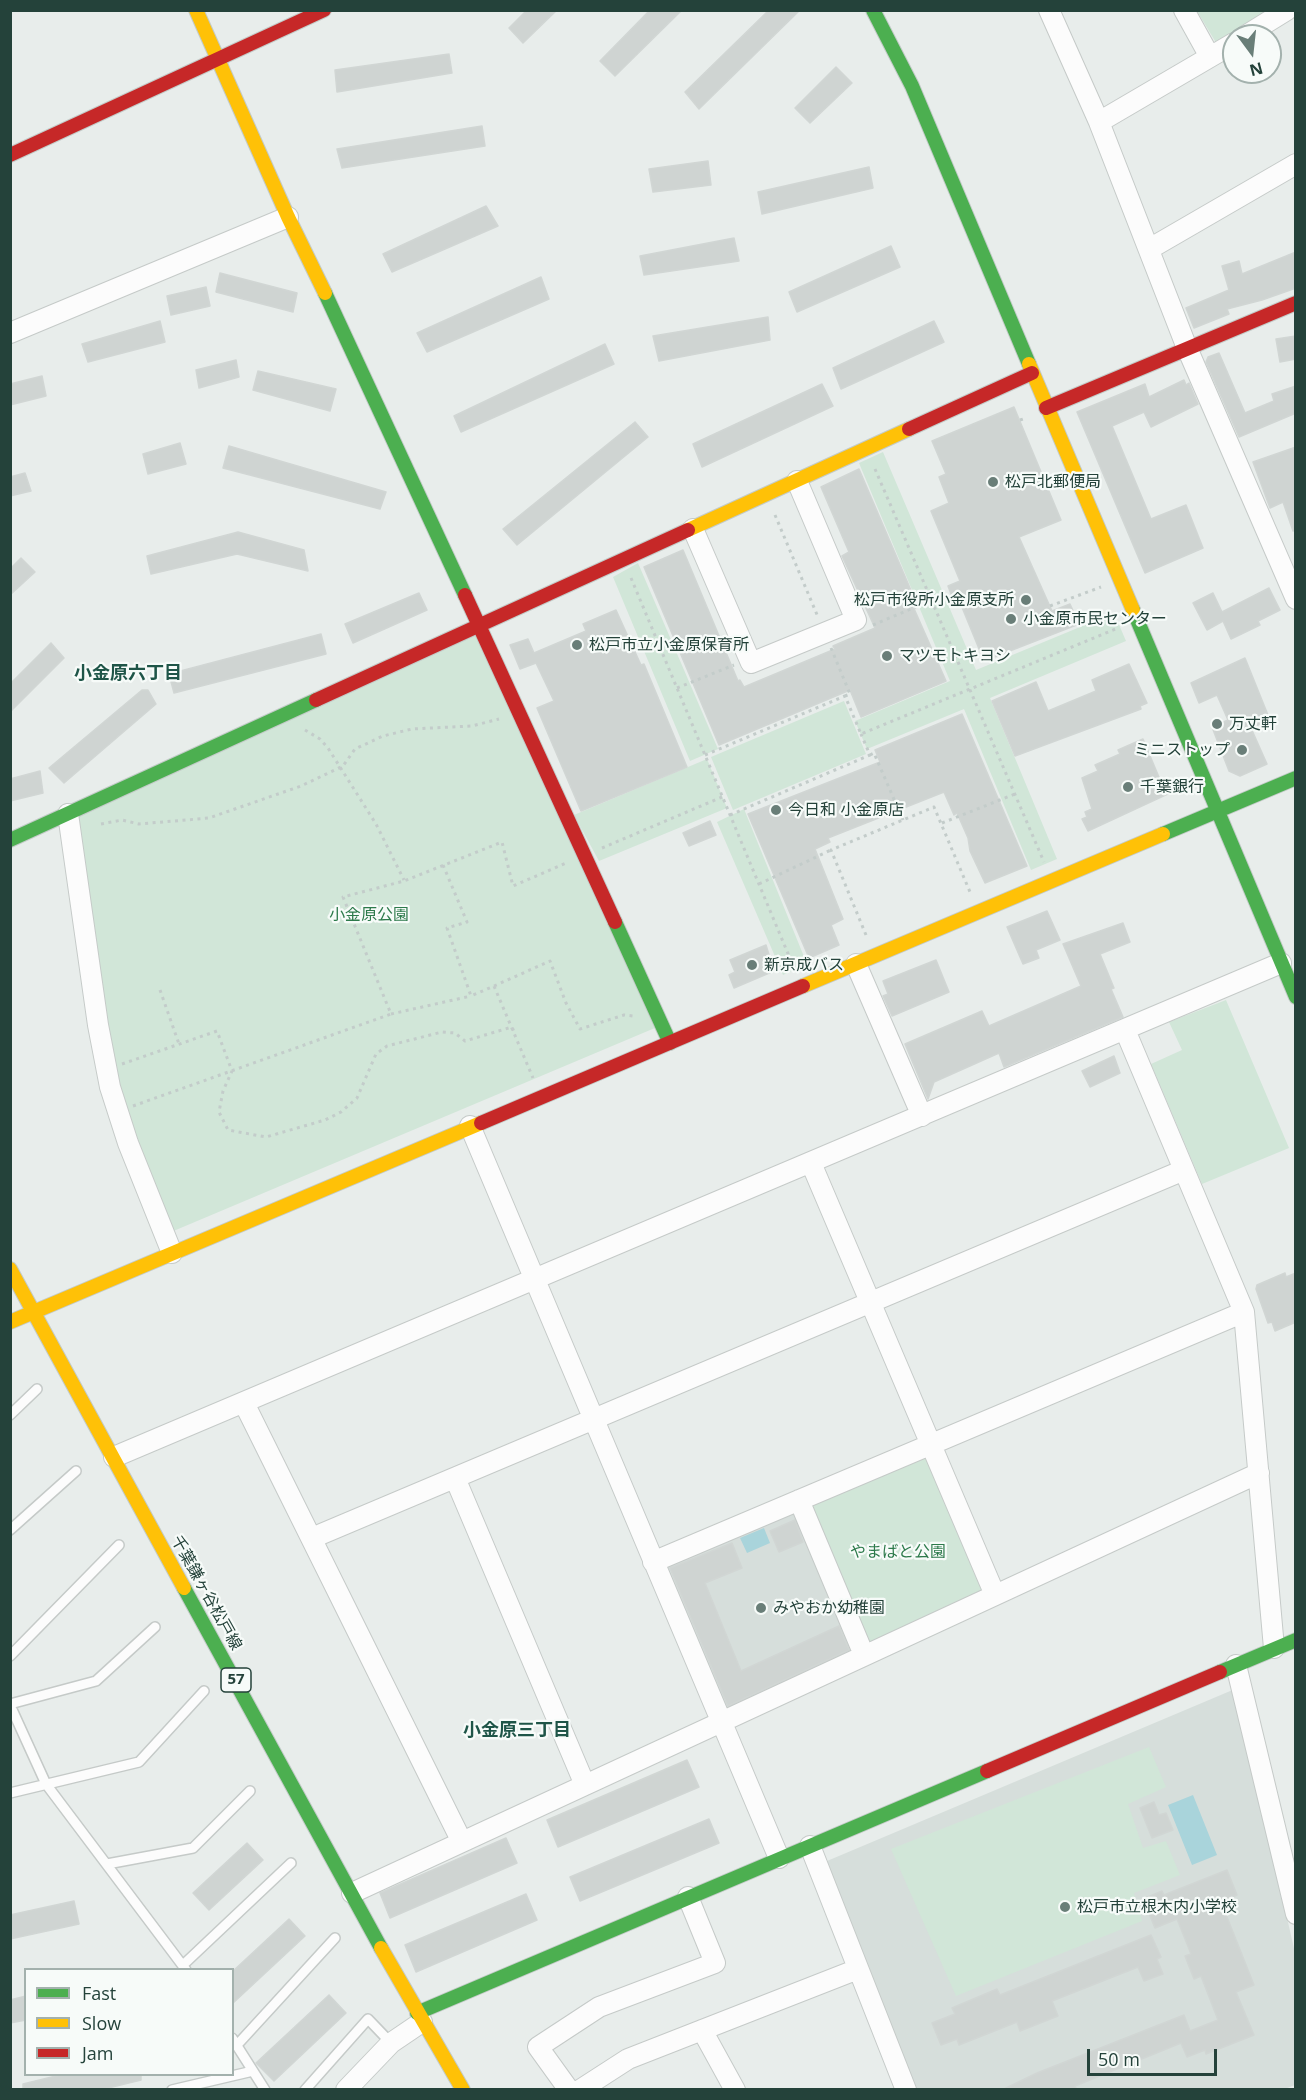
<!DOCTYPE html>
<html>
<head>
<meta charset="utf-8">
<style>
  body { margin:0 }
  #map { position:relative; width:1306px; height:2100px; overflow:hidden; background:#e8edeb; font-family:"Open Sans",sans-serif }
  canvas { display:block }
  .frame { position:absolute; inset:0; border:12px solid #24423a; pointer-events:none }
  .legend { position:absolute; left:24px; top:1968px; width:210px; height:108px; box-sizing:border-box; background:#f7fbf9; border:2px solid #a3b1ad; margin:0; padding:8px 10px; list-style:none; font-size:18px; color:#24423a }
  .legend li { display:flex; align-items:center; gap:12px; height:30px }
  .legend b { width:30px; border:2px solid #a3b1ad }
  .north { position:absolute; left:1222px; top:24px; width:60px; height:60px; box-sizing:border-box; background:#f7fbf9; border:2px solid #a3b1ad; border-radius:50%; rotate:165deg; font-size:16px; font-weight:700; line-height:24px; text-align:center; color:#24423a }
  .north::after { content:''; display:block; margin:auto; width:21px; height:27px; background:#697e78; clip-path:polygon(50% 0,100% 100%,50% 72%,0 100%) }
  .scale { position:absolute; left:1087px; top:2049px; width:130px; height:27px; box-sizing:border-box; border:3px solid #24423a; border-top:0; padding-left:8px; font-size:18px; line-height:21px; white-space:nowrap; color:#24423a; -webkit-text-stroke:4px #f7fbf9; paint-order:stroke }
</style>
</head>
<body>
<div id="map">
<canvas width="1306" height="2100"></canvas>
<div class="frame"></div>
<ul class="legend">
<li><b style="height:8px;background:#4caf50"></b>Fast</li>
<li><b style="height:8px;background:#ffc107"></b>Slow</li>
<li><b style="height:8px;background:#c62828"></b>Jam</li>
</ul>
<div class="north">N</div>
<div class="scale">50 m</div>
</div>
<script>
const c = document.querySelector('canvas').getContext('2d');
c.lineJoin = 'round';
function fillPath(path, color) {
  c.fillStyle = color;
  c.fill(path, 'evenodd');
}
function poly(rows) {
  const path = new Path2D();
  for (const r of rows) {
    path.moveTo(r[0], r[1]);
    for (let i = 2; i < r.length; i += 2) path.lineTo(r[i], r[i + 1]);
  }
  return path;
}
function trace(path, color, width, dash) {
  c.strokeStyle = color;
  c.lineWidth = width;
  c.lineCap = dash ? 'butt' : 'round';
  c.setLineDash(dash || []);
  c.stroke(path);
}
function label(font, color, halo, rows, align = 'center') {
  c.font = font + ' "Open Sans","Noto Sans JP",sans-serif';
  c.lineWidth = 4.5;
  c.setLineDash([]);
  c.textBaseline = 'middle';
  c.strokeStyle = halo;
  c.fillStyle = color;
  for (const [text, x, y, turn = 0] of rows) {
    c.save();
    c.translate(x, y);
    c.rotate((+turn || 0) * Math.PI / 180);
    c.textAlign = isNaN(turn) ? turn : align;
    if (halo) c.strokeText(text, 0, 0);
    c.fillText(text, 0, 0);
    c.restore();
  }
}
fillPath(poly([
  [793,1513,801,1516,855,1646,852,1652,729,1710,725,1707,667,1570,669,1564],
  [1235,1689,1295,1953,1295,2085,1282,2090,916,2089,827,1861]
]), '#d6dedb');
fillPath(poly([
  [1197,11,1287,11,1221,51],
  [883,452,976,670,1114,613,1126,641,990,698,1057,859,1031,870,964,709,867,749,855,721,950,681,859,463],
  [638,563,718,749,690,761,613,577],
  [479,626,662,1025,164,1235,133,1156,68,814],
  [844,701,866,754,733,810,711,757],
  [707,759,727,808,599,861,574,815],
  [744,809,807,964,783,975,717,822],
  [1226,1000,1289,1148,1202,1184,1151,1064,1182,1050,1169,1022],
  [923,1457,930,1460,984,1587,982,1593,871,1644,866,1641,811,1512,814,1503],
  [1149,1747,1166,1787,1128,1804,1143,1848,1166,1841,1180,1875,1134,1893,1142,1921,956,1996,891,1849]
]), '#d1e6d8');
fillPath(poly([
  [764,1528,770,1543,747,1553,740,1538],
  [1193,1795,1217,1855,1192,1865,1168,1805]
]), '#a9d4db');
const building = poly([
  [527,10,557,10,523,43,509,28,527,10],
  [650,10,682,10,615,76,600,61,650,10],
  [769,10,800,10,699,109,685,92,769,10],
  [449,54,452,73,337,92,335,70,449,54],
  [836,67,852,83,810,123,795,108,836,67],
  [482,126,485,146,342,168,337,149,482,126],
  [708,161,711,185,653,192,649,169,708,161],
  [869,167,873,188,762,214,758,192,869,167],
  [486,206,498,226,392,272,383,254,486,206],
  [734,238,739,261,644,275,640,256,734,238],
  [891,246,900,267,797,312,789,292,891,246],
  [1296,252,1296,288,1262,300,1227,309,1229,314,1194,328,1186,308,1229,290,1222,266,1239,261,1242,274,1296,252],
  [220,273,297,293,293,312,216,292,220,273],
  [541,277,549,299,427,352,417,333,541,277],
  [206,287,210,306,171,315,167,296,206,287],
  [768,317,770,340,659,361,653,336,768,317],
  [160,321,165,342,88,362,82,344,160,321],
  [934,321,944,342,841,389,833,368,934,321],
  [1296,336,1296,359,1280,362,1276,339,1296,336],
  [605,344,614,364,461,432,454,416,605,344],
  [1219,353,1245,413,1274,401,1272,394,1296,386,1296,413,1239,437,1206,362,1208,357,1219,353],
  [236,360,239,377,199,388,196,370,236,360],
  [258,371,336,389,330,411,253,390,258,371],
  [42,376,46,396,10,405,10,384,42,376],
  [1184,380,1186,385,1189,383,1198,404,1151,427,1144,412,1112,426,1151,519,1186,505,1203,548,1145,573,1077,412,1145,384,1149,397,1184,380],
  [822,384,833,406,702,467,693,444,822,384],
  [1014,407,1061,520,1019,537,1052,611,1070,604,1079,624,984,661,959,600,954,602,948,586,960,581,931,511,949,503,939,477,946,474,932,441,1014,407],
  [635,422,648,437,517,545,503,529,635,422],
  [180,443,186,464,148,474,143,454,180,443],
  [229,446,386,492,380,509,223,468,229,446],
  [1296,447,1296,530,1293,531,1283,502,1270,508,1253,462,1296,447],
  [859,469,916,602,912,604,946,681,861,717,850,690,719,745,644,567,683,550,738,681,740,680,744,687,835,649,833,646,875,628,842,556,849,552,821,487,859,469],
  [25,473,31,491,10,496,10,477,25,473],
  [238,532,304,550,308,571,237,554,151,574,147,556,238,532],
  [21,558,35,572,10,595,10,569,21,558],
  [1269,588,1280,610,1258,621,1260,625,1231,639,1223,621,1207,630,1193,603,1213,593,1222,612,1269,588],
  [419,593,427,610,353,643,345,624,419,593],
  [616,610,641,665,644,664,687,767,581,811,537,708,554,701,536,663,520,669,510,645,528,639,534,653,586,631,583,624,616,610],
  [321,634,326,654,174,693,169,674,321,634],
  [51,643,64,658,10,712,10,684,51,643],
  [1245,658,1270,720,1251,728,1267,764,1240,776,1229,771,1212,727,1228,720,1217,695,1199,703,1191,683,1245,658],
  [1129,664,1147,703,1140,706,1141,709,1015,756,992,701,1036,682,1048,711,1096,691,1092,680,1129,664],
  [142,690,148,690,156,704,64,783,49,768,142,690],
  [962,714,1027,866,985,883,970,851,968,838,957,813,954,815,944,792,828,838,830,842,815,849,843,919,831,925,839,945,809,958,748,814,880,762,875,750,962,714],
  [1143,739,1161,782,1166,779,1172,792,1088,831,1082,819,1087,817,1085,812,1092,809,1082,778,1098,771,1095,765,1120,754,1118,750,1143,739],
  [40,771,43,793,10,801,10,779,40,771],
  [710,821,716,835,689,846,683,833,710,821],
  [1047,911,1060,940,1036,950,1039,958,1023,964,1007,927,1047,911],
  [1123,923,1130,942,1100,954,1114,988,1111,989,1123,1017,1004,1067,999,1053,934,1082,928,1099,905,1044,982,1011,989,1026,1081,986,1063,944,1123,923],
  [766,945,774,971,734,988,729,975,735,972,730,960,766,945],
  [936,960,949,992,892,1016,883,996,888,994,883,981,936,960],
  [1114,1056,1120,1073,1090,1087,1082,1071,1114,1056],
  [1285,1273,1286,1277,1296,1273,1296,1322,1275,1331,1272,1322,1268,1323,1256,1289,1257,1285,1285,1273],
  [795,1520,803,1542,779,1552,770,1531,795,1520],
  [732,1543,742,1568,705,1583,741,1671,839,1626,849,1650,728,1706,670,1568,732,1543],
  [687,1760,699,1787,558,1847,547,1820,687,1760],
  [1154,1802,1159,1815,1166,1813,1173,1830,1152,1838,1140,1808,1154,1802],
  [709,1819,719,1843,580,1901,570,1877,709,1819],
  [506,1838,517,1863,390,1918,380,1893,506,1838],
  [247,1843,263,1860,209,1910,193,1893,247,1843],
  [1227,1870,1237,1895,1221,1902,1254,1985,1236,1992,1254,2035,1206,2054,1205,2050,1187,2057,1181,2043,1075,2086,1077,2090,1002,2090,1037,2073,1184,2015,1190,2031,1218,2020,1201,1976,1194,1979,1185,1956,1191,1954,1177,1919,1155,1928,1143,1899,1162,1891,1164,1895,1227,1870],
  [526,1894,537,1920,416,1972,405,1945,526,1894],
  [74,1901,79,1924,10,1939,10,1915,74,1901],
  [289,1919,305,1936,232,2004,232,1972,289,1919],
  [1151,1935,1161,1957,1157,1959,1163,1974,1144,1981,1138,1967,1052,2001,1058,2016,1020,2031,1017,2022,959,2045,957,2039,941,2045,932,2023,955,2014,952,2008,997,1989,1000,1995,1151,1935],
  [329,1995,346,2013,274,2081,256,2063,329,1995],
  [26,1996,26,2020,10,2023,10,2000,26,1996],
  [64,2074,141,2074,141,2080,100,2090,23,2090,23,2084,64,2074]
]);
fillPath(building, '#cfd4d2');
trace(building, '#d1d6d4', 1.5);
const lane = poly([
  [10,1415,37,1389],
  [10,1530,76,1471],
  [10,1656,119,1545],
  [10,1704,96,1681,155,1627],
  [10,1705,46,1784,186,1970],
  [10,1793,139,1762,204,1691],
  [107,1864,193,1848,250,1791],
  [183,1965,291,1863],
  [232,2038,265,2090],
  [237,2045,335,1938],
  [172,2090,253,2071],
  [305,2090,368,2019,391,2043]
]);
const street = poly([
  [1049,10,1099,122,1187,348,1296,599],
  [1184,10,1210,57],
  [1245,36,1287,10],
  [1099,122,1234,43],
  [1151,248,1296,164],
  [10,333,288,217],
  [693,529,751,663,856,620,797,481],
  [68,814,98,1025,110,1087,128,1143,172,1253],
  [856,964,922,1116],
  [1125,1030,1244,1312,1274,1648],
  [470,1126,779,1858],
  [811,1163,995,1595],
  [244,1403,462,1842],
  [114,1457,1281,963],
  [455,1478,585,1785],
  [799,1500,864,1655],
  [312,1538,1184,1170],
  [653,1562,1244,1312],
  [1236,1665,1296,1914],
  [810,1846,906,2090],
  [352,1893,1259,1473],
  [702,2030,735,2090],
  [346,2090,391,2043,422,2022],
  [569,2090,538,2047,599,2007,715,1963,688,1897],
  [580,2090,628,2059,858,1969]
]);
const fast = poly([
  [873,10,912,86,1029,364],
  [325,293,465,595],
  [1133,610,1296,997],
  [1163,834,1296,778],
  [10,840,316,700],
  [615,922,670,1043],
  [184,1588,381,1948],
  [1220,1672,1296,1640],
  [417,2013,987,1771]
]);
const slow = poly([
  [196,10,288,217,325,293],
  [1029,364,1133,610],
  [688,530,909,429],
  [803,986,1163,834],
  [10,1269,184,1588],
  [10,1322,481,1123],
  [381,1948,463,2090]
]);
const jam = poly([
  [10,155,324,10],
  [1046,408,1296,303],
  [909,429,1032,373],
  [465,595,615,922],
  [316,700,688,530],
  [481,1123,803,986],
  [987,1771,1220,1672]
]);
trace(lane, '#c5cac8', 12);
trace(street, '#c5cac8', 22);
trace(fast, '#c3cbc8', 16);
trace(slow, '#c3cbc8', 16);
trace(jam, '#c3cbc8', 16);
trace(poly([
  [1020,420,1026,418],
  [875,469,1044,862],
  [775,515,818,617],
  [631,578,794,968],
  [1050,606,1101,587],
  [873,625,932,600],
  [831,648,850,694,845,696],
  [677,688,734,665],
  [305,730,320,739,328,748,376,824,404,880],
  [705,755,845,696,861,734,1118,628],
  [870,755,874,753,903,820],
  [730,815,870,755,861,734],
  [942,823,1015,794],
  [101,824,122,820,139,824,209,818,301,786,343,766,355,749,383,736,412,729,472,726,499,719],
  [602,848,722,797],
  [443,865,467,922,447,928,471,996,494,986,533,1078],
  [759,884,831,850],
  [866,935,831,850,934,807,970,892],
  [494,986,550,961,566,1003,580,1029,624,1015,633,1016],
  [160,990,179,1044],
  [391,1014,471,996],
  [122,1064,217,1031,232,1071,223,1091,219,1112,228,1130,266,1137,325,1120,341,1112,357,1098,376,1054,387,1046,442,1032,455,1033,465,1041,512,1027,514,1032],
  [133,1106,391,1014,343,897,404,881,502,842,513,886,566,863]
]), '#c3ccca', 3, [3, 4.5]);
trace(lane, '#fcfcfc', 9);
trace(street, '#fcfcfc', 20);
trace(fast, '#4caf50', 14);
trace(slow, '#ffc107', 14);
trace(jam, '#c62828', 14);
for (const [x, y, r, color] of [
  [993,482,6,"#697e78"],
  [1026,600,6,"#697e78"],
  [1011,619,6,"#697e78"],
  [577,645,6,"#697e78"],
  [887,656,6,"#697e78"],
  [1217,724,6,"#697e78"],
  [1242,750,6,"#697e78"],
  [1128,787,6,"#697e78"],
  [776,810,6,"#697e78"],
  [752,965,6,"#697e78"],
  [761,1608,6,"#697e78"],
  [1065,1907,6,"#697e78"]
]) {
  const dot = new Path2D();
  dot.arc(x, y, r, 0, 2 * Math.PI);
  c.fillStyle = color;
  c.fill(dot);
  trace(dot, '#f7fbf9', 2);
}
for (const [x, y, w] of [
  [236,1680,30]
]) {
  const box = new Path2D();
  box.roundRect(x - w / 2, y - 12, w, 24, 4.5);
  c.fillStyle = '#f7fbf9';
  c.fill(box);
  trace(box, '#24423a', 1.5);
}
label('bold 15px', '#24423a', null, [
  ["57",236,1680]
]);
label('16px', '#24423a', '#f7fbf9', [
  ["松戸北郵便局",1005,482],
  ["松戸市役所小金原支所",1014,600,"right"],
  ["小金原市民センター",1023,619],
  ["松戸市立小金原保育所",589,645],
  ["マツモトキヨシ",899,656],
  ["万丈軒",1229,724],
  ["ミニストップ",1230,750,"right"],
  ["千葉銀行",1140,787],
  ["今日和 小金原店",788,810],
  ["新京成バス",764,965],
  ["みやおか幼稚園",773,1608],
  ["松戸市立根木内小学校",1077,1907]
], 'left');
label('16px', '#2d7a4b', '#f7fbf9', [
  ["小金原公園",369,915],
  ["やまばと公園",898,1552]
]);
label('16px', '#24423a', '#f7fbf9', [
  ["千葉鎌ヶ谷松戸線",206,1593,61]
]);
label('bold 18px', '#1f5548', '#f7fbf9', [
  ["小金原六丁目",128,674],
  ["小金原三丁目",517,1731]
]);
</script>
</body>
</html>
